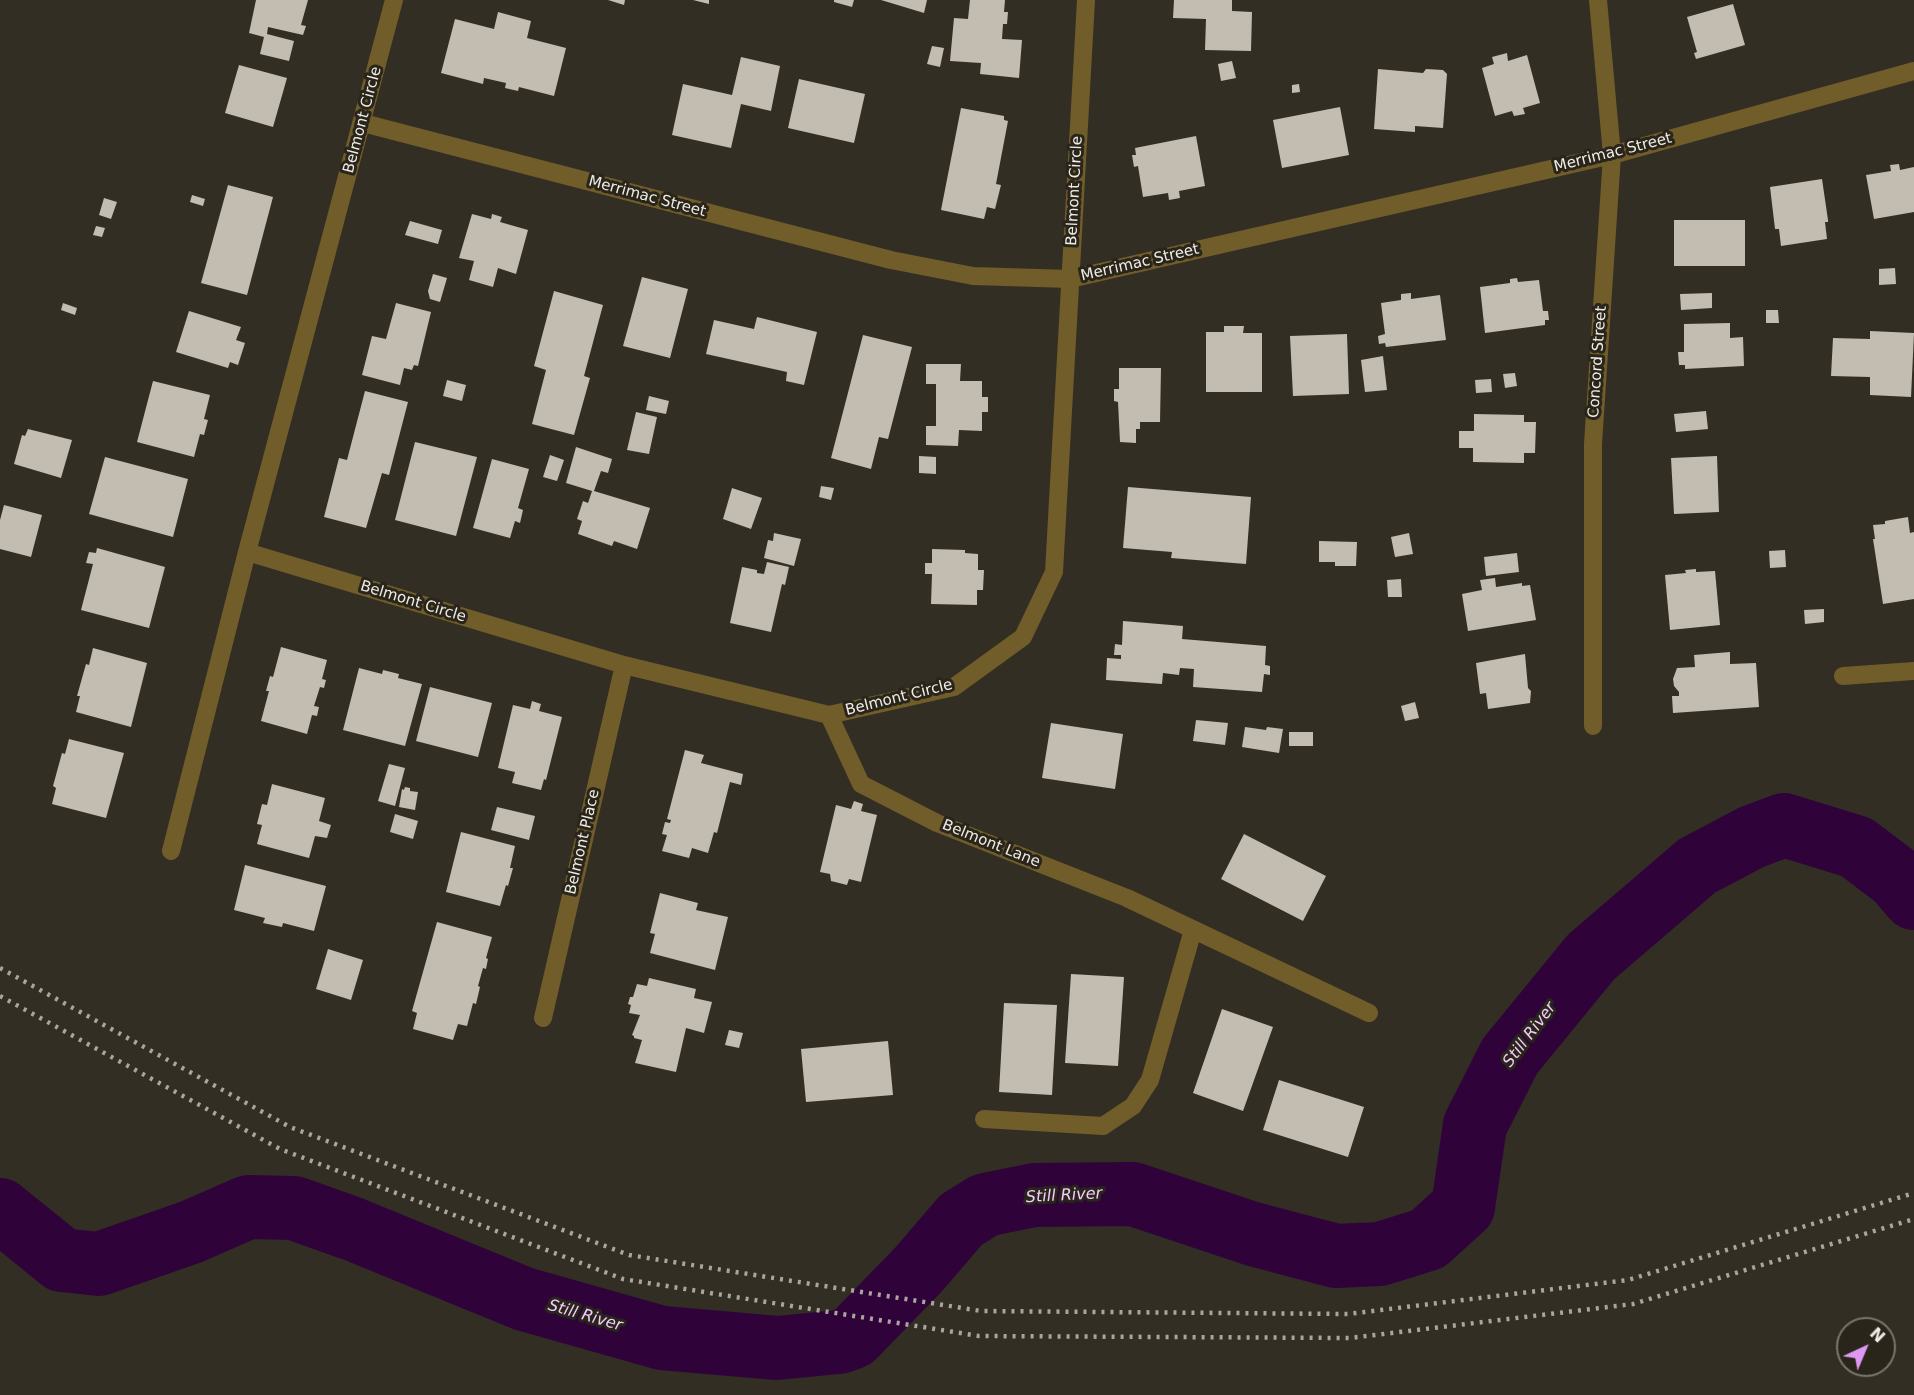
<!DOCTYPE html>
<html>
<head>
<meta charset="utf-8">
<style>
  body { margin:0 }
  #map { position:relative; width:1914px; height:1395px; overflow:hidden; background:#332e24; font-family:"DejaVu Sans",sans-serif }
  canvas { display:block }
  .north { position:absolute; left:1836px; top:1317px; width:60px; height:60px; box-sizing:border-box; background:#29251b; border:2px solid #78756c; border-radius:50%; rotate:44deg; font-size:16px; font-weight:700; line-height:24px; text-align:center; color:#efece5 }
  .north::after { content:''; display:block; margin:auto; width:21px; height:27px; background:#de98f2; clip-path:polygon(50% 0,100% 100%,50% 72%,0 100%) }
</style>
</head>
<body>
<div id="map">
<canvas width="1914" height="1395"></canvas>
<div class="north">N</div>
</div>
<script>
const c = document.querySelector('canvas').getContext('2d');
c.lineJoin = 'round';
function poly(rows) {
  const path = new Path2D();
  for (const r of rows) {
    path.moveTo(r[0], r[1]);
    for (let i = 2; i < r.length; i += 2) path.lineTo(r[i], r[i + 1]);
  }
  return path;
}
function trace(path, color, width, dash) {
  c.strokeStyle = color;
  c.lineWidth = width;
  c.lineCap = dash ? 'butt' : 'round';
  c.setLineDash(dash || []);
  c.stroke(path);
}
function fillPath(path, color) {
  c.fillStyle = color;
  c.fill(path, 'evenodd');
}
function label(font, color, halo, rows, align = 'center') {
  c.font = font + ' "DejaVu Sans",sans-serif';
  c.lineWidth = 6;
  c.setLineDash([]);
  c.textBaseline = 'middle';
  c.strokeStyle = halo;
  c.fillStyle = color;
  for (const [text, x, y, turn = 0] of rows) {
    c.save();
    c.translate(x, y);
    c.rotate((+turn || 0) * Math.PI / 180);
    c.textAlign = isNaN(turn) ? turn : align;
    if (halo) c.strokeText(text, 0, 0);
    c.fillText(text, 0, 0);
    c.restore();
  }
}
trace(poly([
  [0,1210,62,1260,99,1264,191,1232,248,1207,294,1208,353,1229,524,1299,662,1338,777,1348,839,1342,853,1337,919,1269,961,1220,985,1205,1034,1195,1133,1194,1253,1234,1336,1256,1380,1254,1428,1239,1463,1207,1475,1125,1510,1056,1591,957,1697,866,1752,837,1784,825,1856,847,1897,878,1914,898]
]), '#2f033a', 64);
fillPath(poly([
  [256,0,308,0,301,25,306,26,303,35,268,27,267,34,294,41,289,61,260,54,264,37,249,33],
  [608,0,625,0,624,5],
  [693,0,709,0,709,4],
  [834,0,854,0,852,7,834,2],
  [881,0,927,0,924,13],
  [970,0,1005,0,1004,12,1008,12,1007,24,1003,24,1002,39,1022,40,1019,78,980,74,981,63,950,61,954,18,968,19],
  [1174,0,1232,0,1232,11,1252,12,1251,51,1205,50,1206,19,1173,18],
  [1733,4,1745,45,1696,59,1694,53,1697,52,1687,17],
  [498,12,531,21,527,38,566,48,554,96,519,87,518,91,505,88,506,83,484,78,483,84,441,73,455,19,494,29],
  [932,46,944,48,940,67,927,64],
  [1507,53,1508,61,1527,55,1540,103,1523,108,1525,114,1514,116,1512,111,1495,116,1482,68,1494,64,1492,57],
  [741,57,780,66,771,111,741,104,731,148,672,135,683,84,732,95],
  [1232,61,1236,78,1221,81,1218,64],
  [239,65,287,78,273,127,225,113],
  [1378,69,1423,73,1426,69,1443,70,1447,74,1443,128,1415,126,1415,132,1374,129],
  [799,79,865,94,854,143,788,128],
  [1299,84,1300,92,1292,93,1292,85],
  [1340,107,1349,155,1282,168,1273,120],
  [961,108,1004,116,1004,120,1008,121,996,184,1001,185,995,209,987,207,984,219,941,210],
  [1196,136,1205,186,1179,191,1180,198,1169,200,1168,193,1143,197,1138,166,1134,167,1132,155,1136,155,1135,148],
  [1899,164,1900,170,1914,167,1914,212,1874,219,1866,175,1891,171,1890,165],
  [1822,179,1828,220,1828,222,1825,222,1827,239,1781,246,1779,229,1775,229,1770,187],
  [228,185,273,197,247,295,201,283],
  [192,195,205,199,203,206,190,202],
  [104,198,117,202,111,219,99,215],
  [472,214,491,219,492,214,502,217,500,222,528,230,516,274,498,268,493,287,469,280,474,261,459,258],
  [1674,220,1745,220,1745,266,1674,266],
  [410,221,442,230,438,244,405,235],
  [96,226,105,228,102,237,93,235],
  [1895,268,1896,284,1879,285,1879,269],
  [433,274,447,278,440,302,430,299,428,291],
  [642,277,688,289,670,358,623,346],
  [1517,278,1518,282,1539,280,1543,311,1548,311,1549,320,1545,320,1545,325,1485,333,1480,287,1510,283,1510,279],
  [554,291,603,305,584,376,590,378,574,435,532,424,546,370,534,366],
  [1411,293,1411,299,1440,295,1446,340,1386,347,1385,343,1379,344,1378,336,1385,334,1381,303,1401,300,1401,294],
  [1712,293,1712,308,1681,310,1680,294],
  [63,303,77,308,75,315,61,310],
  [396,303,431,312,418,366,414,365,412,370,404,368,400,385,362,375,372,336,386,339],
  [1766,310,1778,310,1779,323,1766,323],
  [189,311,241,327,236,340,245,343,238,365,230,362,228,368,176,352],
  [757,317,817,332,804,385,786,381,787,372,706,354,714,320,754,329],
  [1730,323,1730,338,1743,337,1744,366,1685,369,1685,365,1679,365,1678,352,1684,352,1684,324],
  [1224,326,1244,326,1243,333,1262,333,1262,392,1206,392,1206,332,1224,332],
  [1870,331,1914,333,1911,397,1870,395,1870,377,1831,376,1833,338,1870,339],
  [1347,334,1349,394,1293,396,1290,336],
  [863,335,912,347,888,439,879,437,871,469,831,458],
  [1383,356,1387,390,1365,392,1361,360],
  [926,364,961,364,960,381,982,381,982,397,988,397,988,412,982,412,982,431,959,430,958,446,926,445,926,426,936,426,936,384,926,384],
  [1119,368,1161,368,1160,422,1140,422,1140,429,1136,429,1136,443,1120,442,1118,402,1114,401,1114,389,1119,389],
  [1515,373,1517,386,1505,388,1503,374],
  [1491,379,1492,392,1476,393,1475,380],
  [447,380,466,385,462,401,443,396],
  [153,381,210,395,204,419,208,420,204,435,200,434,194,457,137,442],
  [365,391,408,402,389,475,382,473,366,528,324,517,339,458,347,460],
  [649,396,669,401,666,414,646,410],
  [1706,411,1708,429,1676,432,1674,414],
  [636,412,657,417,649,454,627,450],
  [1474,414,1524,415,1524,422,1536,422,1535,453,1524,453,1524,463,1473,462,1473,448,1459,448,1459,431,1474,431],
  [28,429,72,440,61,478,14,464,22,435,25,436],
  [415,442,477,457,456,536,395,520],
  [576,447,612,459,608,473,601,471,594,491,650,508,637,549,614,541,612,546,578,534,582,521,577,519,583,501,588,503,592,491,566,483],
  [550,455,564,460,557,481,543,477],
  [919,456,936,457,936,474,919,473],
  [1717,456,1719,512,1674,514,1671,458],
  [105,457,188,479,173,537,89,514],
  [492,459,529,469,518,508,523,510,520,523,515,521,510,538,473,528],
  [821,486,834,488,831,500,819,497],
  [1128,487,1251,497,1246,564,1171,558,1172,552,1123,548],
  [732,488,762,498,751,529,723,519],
  [4,505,42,515,31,557,0,549,0,520],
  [1908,517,1910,533,1914,532,1914,599,1883,604,1873,539,1875,539,1873,525,1885,524,1885,521],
  [774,533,801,539,794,566,764,558,768,540,773,541],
  [1409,533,1413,554,1395,557,1391,537],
  [1319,541,1357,542,1356,566,1335,566,1335,562,1319,562],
  [97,548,165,567,149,628,81,610,93,564,86,563,89,552,96,553],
  [932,549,965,550,965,553,978,554,978,570,984,570,983,590,977,590,977,605,931,604,932,574,925,574,925,563,932,563],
  [1785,550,1786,567,1770,568,1769,551],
  [1517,553,1519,572,1486,576,1484,557],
  [767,562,789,567,785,585,782,584,771,632,730,623,742,567,757,570,757,573,764,574],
  [1696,569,1696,572,1715,571,1720,625,1670,630,1665,575,1686,573,1685,570],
  [1495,578,1496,587,1522,583,1522,586,1530,585,1536,620,1468,631,1462,594,1482,590,1480,580],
  [1401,579,1402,597,1388,597,1387,580],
  [1824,609,1824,622,1805,624,1804,610],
  [1123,621,1183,626,1182,639,1266,646,1265,665,1270,666,1270,675,1264,674,1262,692,1193,687,1194,669,1180,668,1179,675,1163,673,1162,684,1106,680,1107,658,1121,659,1121,655,1114,655,1115,644,1122,645],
  [281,647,327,660,322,679,326,680,324,688,320,687,314,706,319,707,317,716,312,715,307,734,261,721,269,691,266,691,270,676,273,677],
  [93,648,147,663,131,727,76,712,80,696,77,696,86,664,89,665],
  [1730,652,1730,664,1756,663,1759,707,1673,713,1672,696,1679,696,1679,692,1674,686,1673,679,1677,668,1695,667,1694,655],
  [1525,654,1528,688,1531,691,1530,703,1488,709,1486,693,1480,694,1476,663],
  [359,668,382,674,383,670,399,674,398,678,422,684,405,746,343,730],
  [430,687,492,703,478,757,416,741],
  [532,701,541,704,539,711,562,717,546,780,544,779,541,790,512,783,515,772,498,768,513,705,530,709],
  [1415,702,1419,718,1405,721,1401,706],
  [1196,720,1228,723,1225,745,1193,741],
  [1051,723,1123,734,1115,789,1042,778],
  [1245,727,1266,730,1267,727,1283,729,1279,753,1242,747],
  [1289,732,1313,732,1313,746,1289,746],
  [69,739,124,753,106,818,52,804,56,788,53,786,62,753,65,754],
  [685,750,704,755,701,763,743,774,741,785,730,782,717,833,714,832,708,853,692,848,689,858,662,851,667,835,662,834,665,822,670,823,671,820,667,819],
  [389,764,405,768,395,806,378,801],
  [272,784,325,798,319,821,331,825,327,838,315,836,309,858,257,844,262,825,257,824,262,804,267,805],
  [405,787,410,788,410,791,418,792,415,810,399,807,402,789,404,790],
  [854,801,863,804,861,811,877,815,861,882,849,879,847,885,831,881,830,874,820,872,836,805,851,809],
  [497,807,535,816,529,840,491,830],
  [395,814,418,821,413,839,390,832],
  [461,832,515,846,510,868,513,868,508,886,506,885,500,906,446,892],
  [1244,834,1326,876,1303,921,1221,879],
  [245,865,326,886,314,931,283,923,282,927,263,923,265,918,234,910],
  [660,893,698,903,696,910,728,917,715,970,650,953,655,934,650,933],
  [437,922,492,937,486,958,488,959,486,969,483,968,478,986,480,987,476,1004,473,1003,467,1026,458,1024,453,1040,413,1029,417,1013,412,1011],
  [328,949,363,960,351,1000,316,989],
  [1071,974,1124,977,1118,1066,1065,1063],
  [649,978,696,989,694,998,712,1002,704,1033,686,1028,676,1072,635,1063,642,1040,634,1038,634,1036,632,1035,640,1015,629,1013,631,1005,628,1004,630,997,633,997,637,984,647,986],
  [1004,1003,1057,1005,1052,1095,999,1092],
  [1222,1009,1273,1027,1243,1111,1193,1093],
  [729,1030,743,1033,739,1048,725,1045],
  [888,1041,893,1095,806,1102,801,1049],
  [1279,1080,1364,1107,1348,1157,1263,1130]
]), '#c2bdb0');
trace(poly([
  [363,123,891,260,973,276,1070,279,1612,155,1914,71],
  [247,552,624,665,829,715,954,687,1023,637,1054,572,1086,0],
  [1843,676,1914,671],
  [829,715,861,784,937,823,1127,898,1369,1013],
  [1593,726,1593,444,1612,155,1598,0],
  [171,851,247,552,394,0],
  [543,1018,624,665],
  [984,1119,1103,1126,1133,1106,1150,1080,1193,930]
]), '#715d2a', 18);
trace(poly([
  [0,968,290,1127,629,1255,981,1311,1348,1314,1628,1280,1914,1193],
  [0,996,280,1149,623,1279,979,1336,1350,1338,1633,1304,1914,1219]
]), '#aaa69e', 4.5, [3, 6]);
label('15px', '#efece5', '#29251b', [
  ["Belmont Circle",363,120,-75],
  ["Merrimac Street",1613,153,-14],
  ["Belmont Circle",1075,191,-87],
  ["Merrimac Street",647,197,15],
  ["Merrimac Street",1140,263,-13],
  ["Concord Street",1598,362,-86],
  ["Belmont Circle",413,602,17],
  ["Belmont Circle",899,698,-14],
  ["Belmont Place",583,842,-77],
  ["Belmont Lane",991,844,22]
]);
label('italic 16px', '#f4ccff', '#29251b', [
  ["Still River",1530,1035,-53],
  ["Still River",1064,1196,-3],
  ["Still River",585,1316,16]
]);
</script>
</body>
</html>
